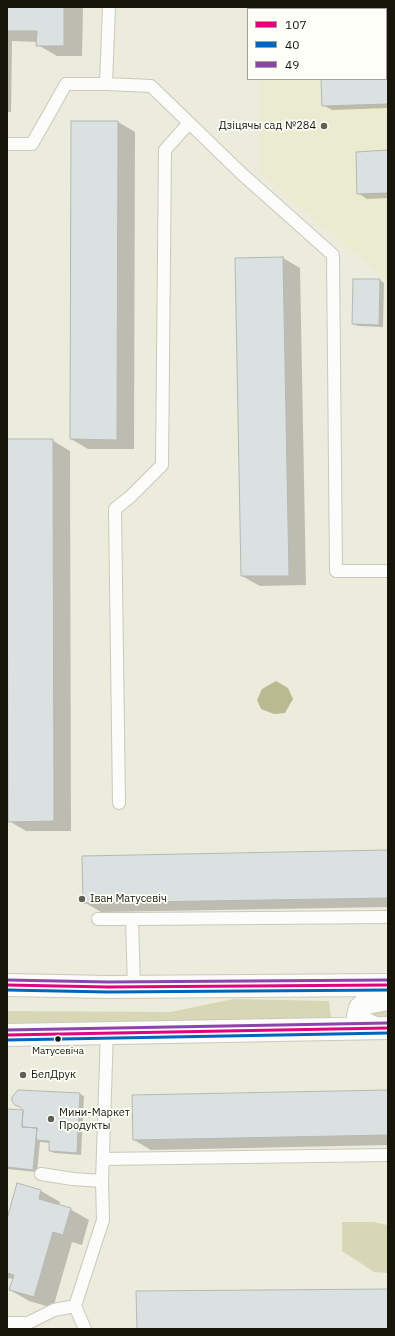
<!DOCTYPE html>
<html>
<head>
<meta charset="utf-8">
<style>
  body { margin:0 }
  #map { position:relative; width:395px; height:1336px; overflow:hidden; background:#ececdc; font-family:"IBM Plex Sans",sans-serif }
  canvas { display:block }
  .frame { position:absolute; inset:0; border:8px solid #15150a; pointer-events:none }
  .legend { position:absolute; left:247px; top:8px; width:140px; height:72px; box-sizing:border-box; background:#fefff9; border:1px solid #a1a199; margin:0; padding:5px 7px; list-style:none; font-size:12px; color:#15150a }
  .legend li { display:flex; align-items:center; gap:8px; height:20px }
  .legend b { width:20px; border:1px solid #a1a199 }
</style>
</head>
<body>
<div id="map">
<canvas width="395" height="1336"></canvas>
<div class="frame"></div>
<ul class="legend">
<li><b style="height:5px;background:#e5007d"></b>107</li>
<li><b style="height:5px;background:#0065bd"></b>40</li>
<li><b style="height:5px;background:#8e44ad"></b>49</li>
</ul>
</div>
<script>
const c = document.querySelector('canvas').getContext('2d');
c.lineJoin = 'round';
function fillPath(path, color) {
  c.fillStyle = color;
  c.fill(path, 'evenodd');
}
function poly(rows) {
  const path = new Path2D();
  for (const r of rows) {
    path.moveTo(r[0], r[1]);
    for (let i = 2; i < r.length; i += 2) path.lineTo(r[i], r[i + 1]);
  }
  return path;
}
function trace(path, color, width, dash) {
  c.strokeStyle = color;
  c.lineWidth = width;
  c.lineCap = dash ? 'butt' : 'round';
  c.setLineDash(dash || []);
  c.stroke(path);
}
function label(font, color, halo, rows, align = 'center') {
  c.font = font + ' "IBM Plex Sans",sans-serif';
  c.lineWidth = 3.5;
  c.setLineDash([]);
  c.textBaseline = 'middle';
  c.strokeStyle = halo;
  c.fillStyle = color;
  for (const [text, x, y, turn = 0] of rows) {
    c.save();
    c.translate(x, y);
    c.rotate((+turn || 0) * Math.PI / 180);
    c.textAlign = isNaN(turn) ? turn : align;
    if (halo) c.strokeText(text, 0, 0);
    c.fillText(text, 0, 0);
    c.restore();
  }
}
fillPath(poly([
  [261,7,388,7,388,281,260,173,261,79,386,79,386,9,261,9]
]), '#ebebcf');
fillPath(poly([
  [233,999,329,1001,331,1018,139,1022,7,1023,7,1011,171,1012],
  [371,1009,388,1009,388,1018,372,1018],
  [342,1222,373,1222,388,1225,388,1273,374,1272,342,1251]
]), '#d7d7b6');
fillPath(poly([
  [276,681,288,688,293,699,285,713,274,714,261,709,257,700,262,689]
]), '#baba90');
fillPath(poly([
  [7,7,83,7,82,56,57,56,38,45,38,42,12,41,11,112,7,112],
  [386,61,388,61,388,108,332,110,323,105,322,79,386,79],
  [118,122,135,132,134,449,88,449,71,439],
  [388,151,388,198,367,199,358,193],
  [283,258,300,268,306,585,260,586,242,576],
  [380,280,384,283,383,327,358,326,353,324],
  [52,440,70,451,71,831,26,831,9,821],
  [388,851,388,907,101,912,84,902],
  [388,1091,388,1145,151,1150,134,1140],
  [80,1094,84,1096,81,1155,54,1153,50,1151,50,1143,40,1142,37,1172,7,1169,7,1110,26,1111,16,1105],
  [18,1185,41,1191,60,1202,59,1206,70,1209,89,1220,82,1245,72,1242,53,1308,29,1301,10,1290,13,1279,7,1278,7,1222]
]), '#0003');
const building = poly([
  [7,7,64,7,64,46,36,46,37,31,7,31,7,7],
  [386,60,388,60,388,104,322,106,321,79,386,79,386,60],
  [71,121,118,121,117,440,70,439,71,121],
  [388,150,388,193,357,194,356,152,388,150],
  [283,257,289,576,241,576,235,258,283,257],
  [353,279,380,279,379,325,352,324,353,279],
  [7,439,53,439,54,821,8,822,7,439],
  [388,850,388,898,83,903,82,856,388,850],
  [18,1090,80,1093,77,1153,49,1151,49,1141,36,1140,37,1128,22,1127,23,1110,20,1107,15,1105,12,1101,12,1097,18,1090],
  [388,1090,388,1135,133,1140,132,1095,388,1090],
  [7,1109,23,1110,22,1127,37,1128,33,1170,7,1167,7,1109],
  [17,1183,41,1190,39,1199,71,1208,63,1235,53,1232,34,1297,9,1290,14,1275,7,1273,7,1219,17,1183],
  [388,1289,388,1329,137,1329,136,1291,388,1289]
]);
fillPath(building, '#dbe1e0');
trace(building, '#b4b8b6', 1);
const lane = poly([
  [106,84,151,86,242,174,333,255,336,571,388,571],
  [7,144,32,144,66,84,106,84,109,7],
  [119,803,115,509,131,496,162,465,165,150,189,123],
  [98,919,132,919],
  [134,987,132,919,388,917],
  [103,1159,388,1155],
  [41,1174,73,1179,102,1181],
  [7,1323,28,1323,54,1310,75,1306],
  [85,1329,75,1306,103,1220,102,1181,107,1032]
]);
const secondary = poly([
  [7,985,108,987,388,985],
  [375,1028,362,1022,358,1016,360,1008,366,1003,388,999],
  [7,1035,388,1028]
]);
trace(lane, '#c9c9bc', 14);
trace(secondary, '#c9c9bc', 24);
trace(lane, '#fcfcfa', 12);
trace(secondary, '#fcfcfa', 22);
trace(poly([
  [7,985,108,987,388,985],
  [7,1035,388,1028]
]), '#e5007d', 3);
trace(poly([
  [7,990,108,992,388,990],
  [7,1040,388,1033]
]), '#0065bd', 3);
trace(poly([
  [7,980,108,982,388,980],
  [7,1030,388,1023]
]), '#8e44ad', 3);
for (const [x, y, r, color] of [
  [324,126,4,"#606054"],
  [82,899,4,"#606054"],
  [58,1039,3.5,"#15150a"],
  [23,1075,4,"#606054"],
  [51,1119,4,"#606054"]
]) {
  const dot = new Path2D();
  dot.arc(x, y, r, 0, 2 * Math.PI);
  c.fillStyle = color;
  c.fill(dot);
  trace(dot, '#fefff9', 1.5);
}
label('10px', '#15150a', '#fefff9', [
  ["Матусевіча",58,1051]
]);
label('11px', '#15150a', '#fefff9', [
  ["Дзіцячы сад №284",316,126,"right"],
  ["Іван Матусевіч",90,899],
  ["БелДрук",31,1075],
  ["Мини-Маркет",59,1113],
  ["Продукты",59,1126]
], 'left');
</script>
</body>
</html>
